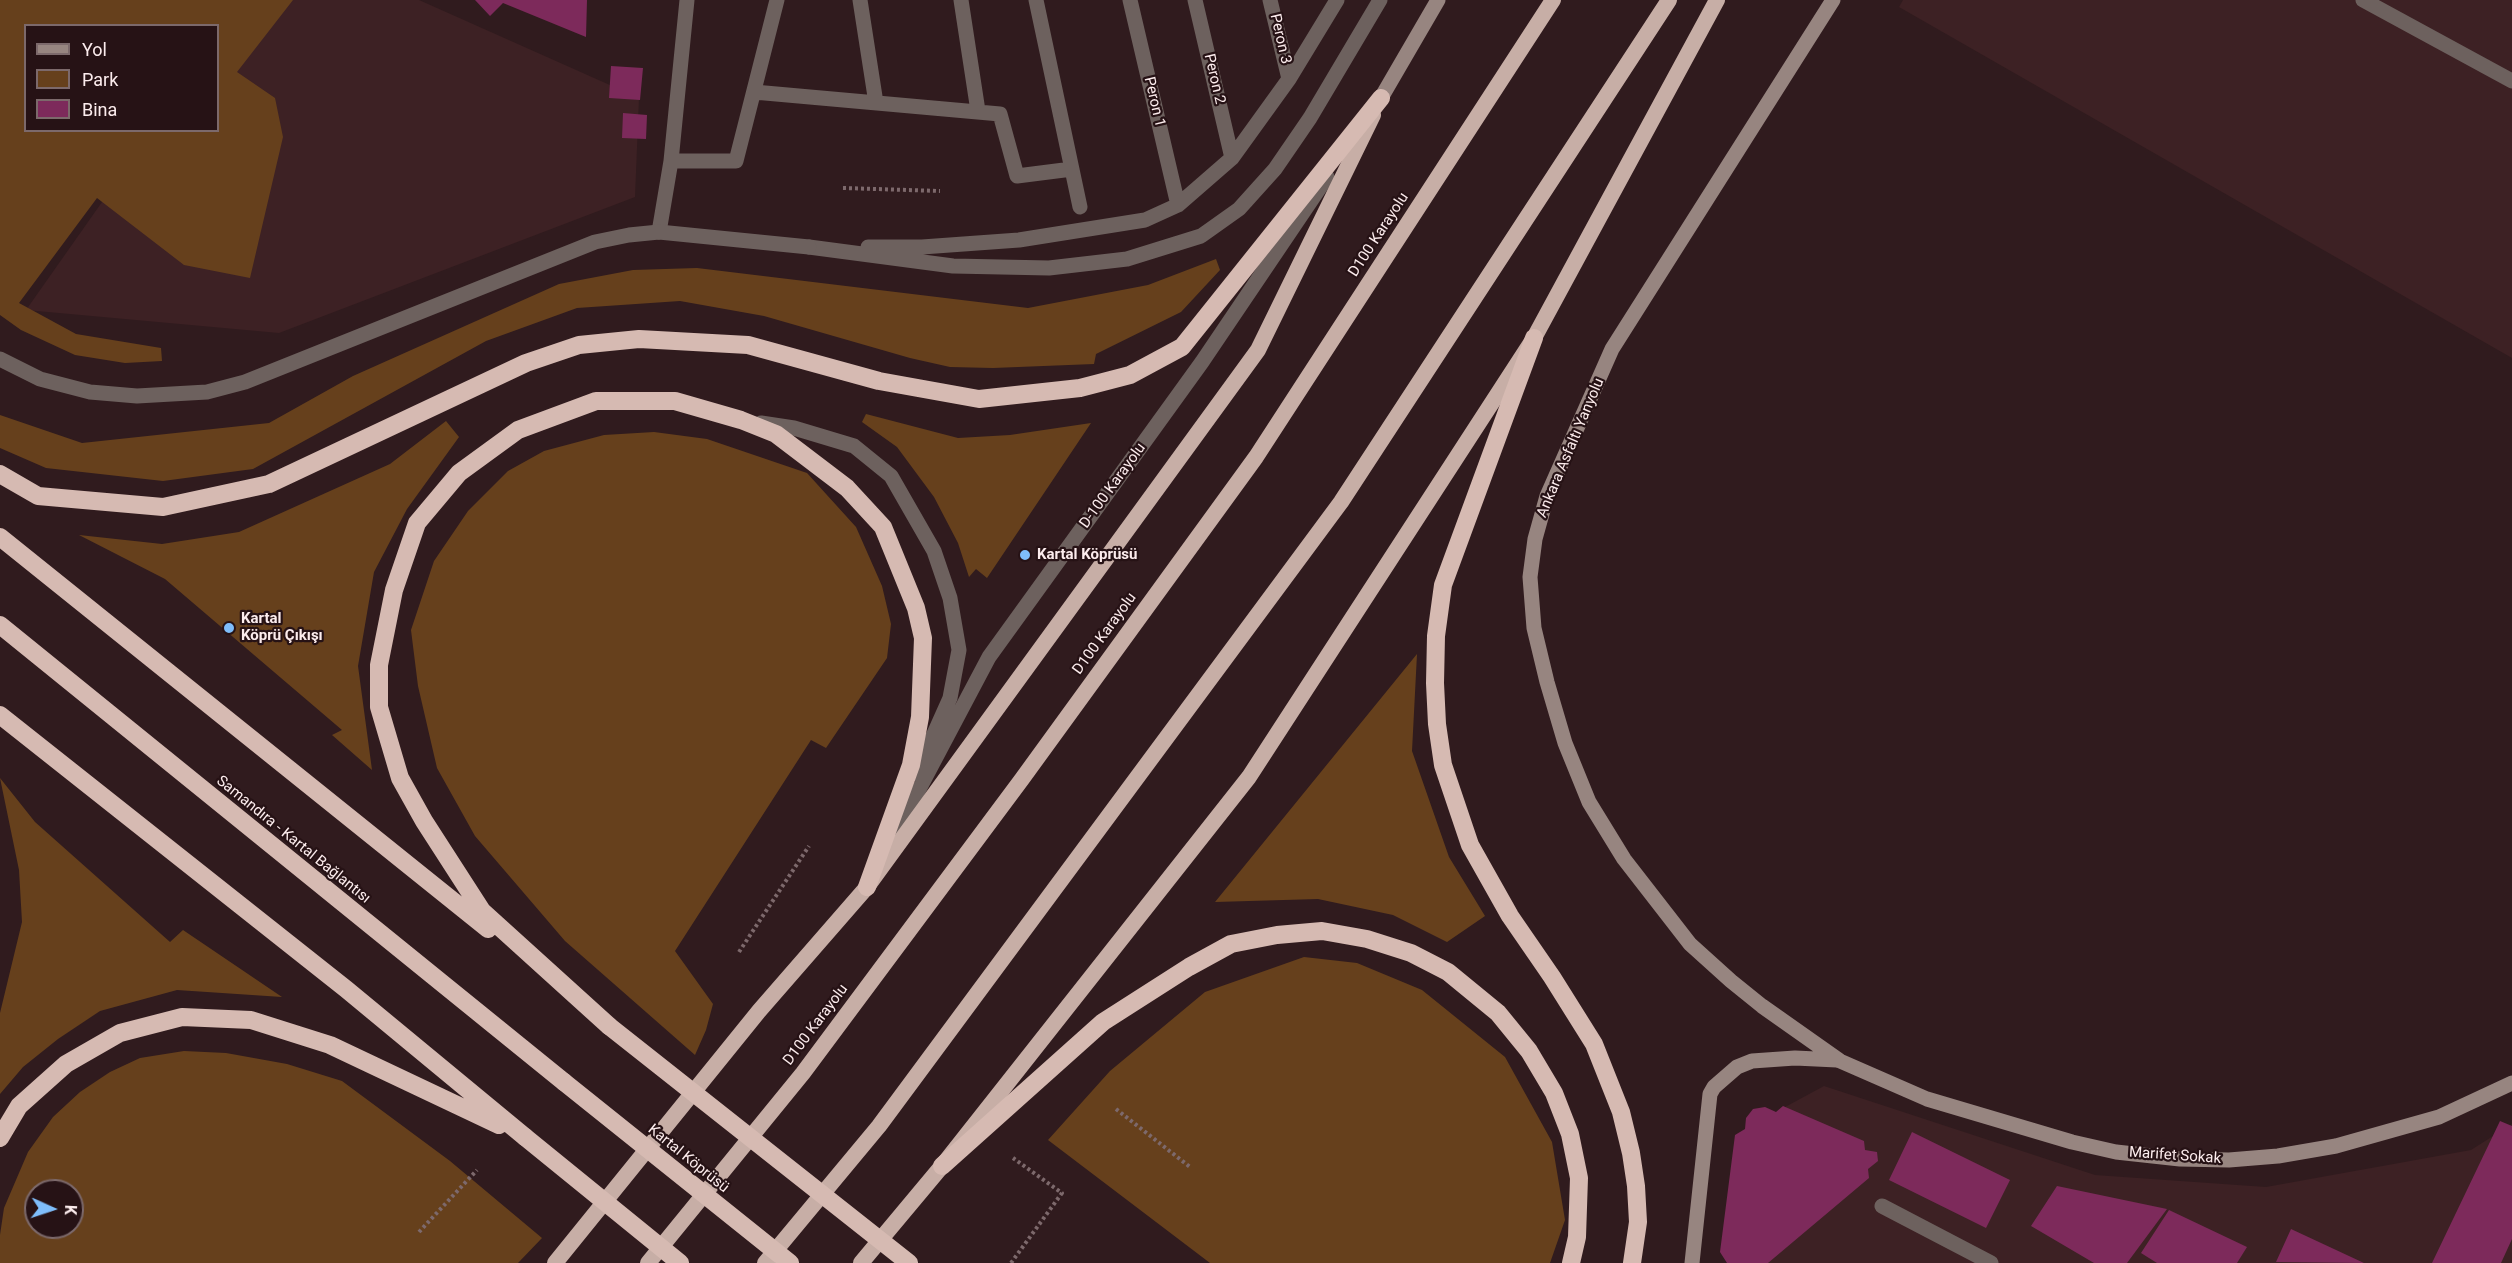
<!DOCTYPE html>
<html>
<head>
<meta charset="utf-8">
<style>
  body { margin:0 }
  #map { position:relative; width:2512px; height:1263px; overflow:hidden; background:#301b1e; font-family:Roboto,sans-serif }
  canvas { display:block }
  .legend { position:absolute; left:24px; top:24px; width:195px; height:108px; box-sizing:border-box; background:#261215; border:2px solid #7c696b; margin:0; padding:8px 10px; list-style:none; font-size:18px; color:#fceced }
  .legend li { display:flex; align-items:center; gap:12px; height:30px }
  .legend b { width:30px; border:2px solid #7c696b }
  .north { position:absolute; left:24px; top:1179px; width:60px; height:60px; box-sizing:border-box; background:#261215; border:2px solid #7c696b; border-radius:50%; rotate:93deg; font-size:16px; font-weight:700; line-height:24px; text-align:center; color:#fceced }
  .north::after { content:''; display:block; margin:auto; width:21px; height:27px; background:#7fbdfa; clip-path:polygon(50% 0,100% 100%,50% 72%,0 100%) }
</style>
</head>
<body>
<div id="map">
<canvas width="2512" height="1263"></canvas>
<ul class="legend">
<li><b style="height:8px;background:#978580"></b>Yol</li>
<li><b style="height:16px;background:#66401c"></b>Park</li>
<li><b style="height:16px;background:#7d2a5b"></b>Bina</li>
</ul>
<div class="north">K</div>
</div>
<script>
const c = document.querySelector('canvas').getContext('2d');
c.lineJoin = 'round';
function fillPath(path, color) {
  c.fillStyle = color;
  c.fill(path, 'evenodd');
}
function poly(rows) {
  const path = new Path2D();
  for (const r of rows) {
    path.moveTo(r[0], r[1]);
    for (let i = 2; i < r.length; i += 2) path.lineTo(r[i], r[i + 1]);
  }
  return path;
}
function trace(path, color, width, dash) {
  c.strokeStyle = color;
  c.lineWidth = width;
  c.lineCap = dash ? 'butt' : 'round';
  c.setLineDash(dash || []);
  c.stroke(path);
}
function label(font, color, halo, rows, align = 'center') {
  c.font = font + ' Roboto,sans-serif';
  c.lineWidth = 4.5;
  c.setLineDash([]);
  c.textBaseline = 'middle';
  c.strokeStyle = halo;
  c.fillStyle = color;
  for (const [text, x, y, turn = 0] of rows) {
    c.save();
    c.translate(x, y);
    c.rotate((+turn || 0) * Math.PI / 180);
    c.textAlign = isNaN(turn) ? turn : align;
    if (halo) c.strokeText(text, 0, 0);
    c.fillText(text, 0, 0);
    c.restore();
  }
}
fillPath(poly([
  [245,0,419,0,639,98,635,197,279,333,26,310,152,131,218,130],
  [1903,0,2512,0,2512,358,1899,7],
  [1824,1086,2095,1175,2266,1187,2471,1150,2512,1124,2512,1263,1731,1263,1750,1126]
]), '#3d2124');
fillPath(poly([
  [0,0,293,0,237,72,275,98,283,137,250,278,184,265,97,198,19,303,76,334,161,348,162,361,125,363,75,355,21,330,0,315],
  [26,26,218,26,218,130,26,130],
  [1216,259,1220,270,1181,312,1096,354,1094,364,993,368,950,367,910,358,764,316,680,301,577,308,486,341,253,469,163,481,46,468,0,448,0,415,82,443,269,423,353,376,559,284,633,270,697,268,1028,308,1148,285],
  [866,414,958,438,1010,435,1091,423,987,578,976,569,969,577,958,543,934,497,897,447,862,422],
  [446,421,459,437,407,509,374,572,358,666,372,770,332,735,342,730,165,579,79,535,162,544,239,532,390,464],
  [654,432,707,439,807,473,856,527,882,586,891,624,887,658,826,748,811,740,675,951,713,1004,706,1030,695,1055,565,941,475,836,437,768,418,686,411,630,434,561,468,511,508,471,544,451,604,435],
  [1417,654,1412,751,1449,857,1485,916,1447,942,1393,915,1318,899,1215,902],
  [0,778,35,822,170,942,183,930,282,997,177,990,100,1011,58,1039,23,1067,0,1094,0,1013,22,922,19,870],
  [1304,957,1357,963,1422,990,1505,1057,1552,1142,1565,1220,1550,1263,1210,1263,1048,1140,1110,1071,1205,992],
  [184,1051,226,1053,287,1064,342,1081,450,1161,542,1238,518,1263,0,1263,0,1235,4,1208,28,1152,53,1117,80,1092,110,1072,140,1058],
  [36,1191,72,1191,72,1227,36,1227]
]), '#66401c');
fillPath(poly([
  [475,0,587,0,586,37,503,3,490,16],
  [611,66,643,68,640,100,609,98],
  [623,113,647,115,646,139,622,138],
  [1783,1106,1864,1141,1865,1150,1877,1152,1878,1161,1868,1169,1869,1178,1768,1263,1727,1263,1720,1252,1735,1135,1745,1129,1746,1118,1753,1109,1765,1107,1776,1112],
  [2500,1121,2512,1126,2512,1239,2501,1263,2432,1263],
  [1912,1132,2010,1180,1986,1228,1889,1180],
  [2057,1186,2167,1209,2127,1263,2094,1263,2031,1226],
  [2169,1210,2247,1247,2237,1263,2157,1263,2141,1253],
  [2291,1229,2364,1263,2276,1262]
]), '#7d2a5b');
trace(poly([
  [843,188,940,191],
  [739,952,809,846],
  [1116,1109,1190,1167],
  [419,1232,477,1170],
  [1011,1263,1062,1193,1013,1158]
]), '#7d696c', 4, [3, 3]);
trace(poly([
  [860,0,876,103],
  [961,0,978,111],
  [1036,0,1080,207],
  [1130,0,1178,205],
  [1195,0,1232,158],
  [1270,0,1289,79],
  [2363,0,2512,81],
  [754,92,1000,114,1017,176,1072,169],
  [671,161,736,161,777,0],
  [659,232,671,161,687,0],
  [809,247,953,266,1049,268,1127,259,1201,236,1239,209,1275,169,1310,118,1380,0],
  [868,247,922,247,1019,240,1145,220,1178,205,1232,158,1289,79,1337,0],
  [761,423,794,428,854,446,891,476,934,551,950,598,959,650,950,698,916,774],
  [889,846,989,657,1202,362,1327,177]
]), '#6d615e', 15);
trace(poly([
  [1882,1206,1991,1263]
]), '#6d615e', 15);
trace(poly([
  [0,359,40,379,90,392,137,396,207,392,245,382,595,242,629,235,659,232,809,247]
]), '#6d615e', 15);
trace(poly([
  [1833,0,1612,349,1547,496,1535,539,1530,577,1534,628,1547,682,1565,743,1589,802,1624,859,1690,944,1731,981,1762,1006,1840,1061,1927,1099,2072,1142,2116,1152,2180,1159,2229,1160,2278,1156,2336,1146,2439,1117,2512,1083],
  [1381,98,1438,0],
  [1692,1263,1710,1094,1714,1087,1737,1067,1752,1061,1795,1058,1837,1060]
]), '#978580', 15);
trace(poly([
  [555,1263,759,1011,867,887,1258,350,1373,115],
  [648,1263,803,1073,1022,779,1256,457,1553,0],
  [765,1263,879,1126,1341,502,1669,0],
  [861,1263,942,1166,1249,777,1534,338,1717,0]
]), '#c7aea6', 16);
trace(poly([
  [1534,338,1443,585,1436,636,1435,683,1437,724,1443,765,1470,845,1510,916,1552,977,1594,1044,1621,1112,1631,1153,1636,1186,1638,1222,1632,1263],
  [0,474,38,496,163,507,269,484,526,363,579,345,639,339,748,345,879,381,979,399,1080,388,1130,375,1182,347,1381,98],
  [0,537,488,929],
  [0,625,564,1082],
  [0,715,346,989,525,1137],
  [609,1026,482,911,424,821,400,778,379,707,379,665,394,590,417,523,459,473,518,430,596,401,675,401,741,420,776,434,847,488,883,527,916,608,923,638,920,717,911,765,867,887],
  [0,1138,19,1106,66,1064,120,1033,182,1017,251,1020,330,1045,499,1125],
  [942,1166,1103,1022,1189,967,1231,944,1277,935,1322,931,1367,939,1411,953,1448,972,1498,1013,1529,1051,1554,1093,1570,1134,1579,1178,1577,1237,1571,1263]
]), '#d6bab2', 18);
trace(poly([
  [609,1026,909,1263],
  [564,1082,790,1263],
  [525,1137,680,1263]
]), '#d6bab2', 18);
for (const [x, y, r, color] of [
  [1025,555,6,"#7fbdfa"],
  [229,628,6,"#7fbdfa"]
]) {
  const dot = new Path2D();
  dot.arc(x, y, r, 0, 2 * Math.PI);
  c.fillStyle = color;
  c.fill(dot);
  trace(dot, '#261215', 2);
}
label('15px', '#fceced', '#261215', [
  ["Peron 3",1280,39,77],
  ["Peron 2",1214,79,77],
  ["Peron 1",1154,102,77],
  ["D100 Karayolu",1379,235,-57],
  ["Ankara Asfaltı Yanyolu",1571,448,-67],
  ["D-100 Karayolu",1113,486,-54],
  ["D100 Karayolu",1105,634,-54],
  ["Samandıra - Kartal Bağlantısı",293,840,39],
  ["D100 Karayolu",816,1025,-53],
  ["Marifet Sokak",2175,1156,4],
  ["Kartal Köprüsü",688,1159,39]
]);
label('bold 15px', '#fceced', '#261215', [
  ["Kartal Köprüsü",1037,555],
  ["Kartal",241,619],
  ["Köprü Çıkışı",241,636]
], 'left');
</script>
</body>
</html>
